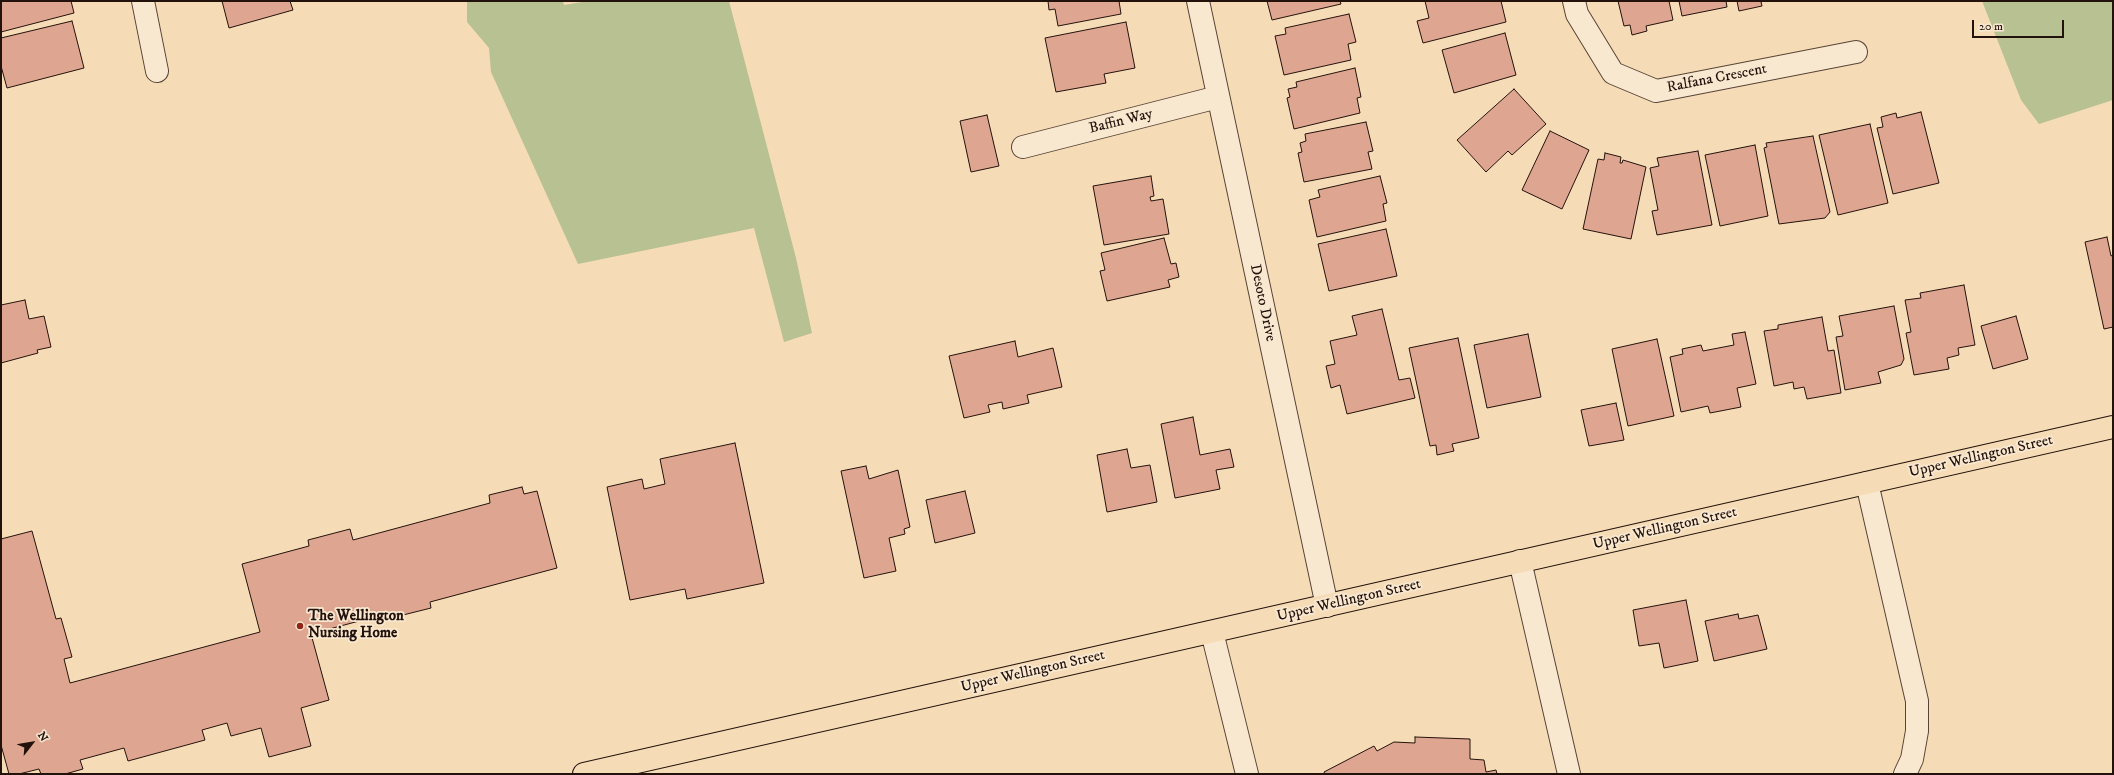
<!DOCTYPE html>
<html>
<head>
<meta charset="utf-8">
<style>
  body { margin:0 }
  #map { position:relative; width:2114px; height:775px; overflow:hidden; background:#f6dcb6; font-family:"IM FELL DW Pica",serif }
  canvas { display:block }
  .frame { position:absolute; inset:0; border:2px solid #23120c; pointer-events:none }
  .north { position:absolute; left:12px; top:723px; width:40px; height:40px; -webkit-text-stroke:3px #f9e8d0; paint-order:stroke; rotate:59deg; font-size:11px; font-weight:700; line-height:16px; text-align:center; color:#23120c }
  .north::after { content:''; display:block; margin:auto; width:14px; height:18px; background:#23120c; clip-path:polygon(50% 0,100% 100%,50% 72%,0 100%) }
  .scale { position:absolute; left:1972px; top:20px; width:92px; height:18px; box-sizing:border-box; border:2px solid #23120c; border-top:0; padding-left:5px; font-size:12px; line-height:14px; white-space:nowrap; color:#23120c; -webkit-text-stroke:3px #f9e8d0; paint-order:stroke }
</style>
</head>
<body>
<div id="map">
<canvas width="2114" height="775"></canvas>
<div class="frame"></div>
<div class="north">N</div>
<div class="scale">20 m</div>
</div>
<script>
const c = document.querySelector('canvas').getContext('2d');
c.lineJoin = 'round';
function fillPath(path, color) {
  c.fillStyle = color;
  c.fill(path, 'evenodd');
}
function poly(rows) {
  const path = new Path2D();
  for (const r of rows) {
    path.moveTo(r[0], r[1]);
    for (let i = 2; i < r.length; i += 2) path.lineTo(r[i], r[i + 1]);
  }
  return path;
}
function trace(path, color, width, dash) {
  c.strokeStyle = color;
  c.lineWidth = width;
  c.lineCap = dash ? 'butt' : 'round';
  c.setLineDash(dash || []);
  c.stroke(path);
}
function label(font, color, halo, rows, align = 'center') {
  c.font = font + ' "IM FELL DW Pica",serif';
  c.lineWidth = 3.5;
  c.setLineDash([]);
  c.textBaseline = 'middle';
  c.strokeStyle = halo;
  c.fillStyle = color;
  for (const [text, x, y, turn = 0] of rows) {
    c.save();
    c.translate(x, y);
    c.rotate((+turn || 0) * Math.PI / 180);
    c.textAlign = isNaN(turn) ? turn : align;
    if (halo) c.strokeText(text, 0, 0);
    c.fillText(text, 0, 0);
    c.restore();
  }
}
fillPath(poly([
  [467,1,563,1,564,5,588,1,729,1,796,258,812,333,784,342,754,228,578,264,491,72,489,48,467,22],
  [1982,1,2113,1,2113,100,2039,124,2021,100]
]), '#b8c191');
const building = poly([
  [1,1,71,1,74,13,1,32,1,1],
  [222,1,290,1,293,10,229,28,222,1],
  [1048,1,1119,1,1121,14,1058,26,1055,9,1049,10,1048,1],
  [1267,1,1340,1,1341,4,1272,20,1267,1],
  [1425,1,1501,1,1506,22,1423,43,1417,21,1429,18,1425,1],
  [1618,1,1669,1,1673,20,1646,26,1647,31,1632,35,1630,25,1624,26,1618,1],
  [1679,1,1726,1,1727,7,1682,16,1679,1],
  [1737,1,1764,1,1761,2,1762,6,1739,11,1737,1],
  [1349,14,1356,42,1348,44,1351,60,1284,75,1275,36,1286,34,1285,28,1349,14],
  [72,21,84,68,7,88,1,66,1,38,72,21],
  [1126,22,1135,68,1104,74,1106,83,1056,92,1045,38,1126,22],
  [1505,33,1516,75,1454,93,1442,50,1505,33],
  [1355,68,1361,97,1357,98,1360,113,1294,129,1287,98,1290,97,1288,89,1297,87,1296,82,1355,68],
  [1514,89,1546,124,1512,155,1508,151,1486,172,1457,140,1514,89],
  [1921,112,1939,183,1893,194,1877,128,1883,127,1881,117,1896,113,1897,118,1921,112],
  [987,115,999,166,971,172,960,121,987,115],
  [1366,122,1373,151,1368,152,1372,169,1304,182,1298,153,1302,152,1300,143,1306,141,1305,134,1366,122],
  [1870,124,1888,203,1838,215,1819,135,1870,124],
  [1550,131,1589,150,1562,209,1522,190,1550,131],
  [1813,136,1830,212,1825,218,1779,224,1764,148,1767,147,1766,143,1813,136],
  [1755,145,1768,216,1720,226,1705,155,1755,145],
  [1698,151,1712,225,1657,235,1652,211,1658,210,1650,168,1659,166,1657,158,1698,151],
  [1605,153,1621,157,1620,163,1622,163,1623,160,1646,167,1631,239,1583,229,1598,159,1604,160,1605,153],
  [1151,176,1154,196,1150,197,1151,201,1163,199,1169,234,1104,245,1093,186,1151,176],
  [1380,176,1387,203,1383,204,1386,221,1317,237,1309,200,1320,197,1318,190,1380,176],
  [1386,229,1397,276,1329,291,1318,244,1386,229],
  [2107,237,2111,256,2113,255,2113,327,2104,329,2085,242,2107,237],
  [1164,238,1171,264,1176,263,1179,277,1168,280,1170,287,1107,301,1100,271,1105,270,1101,253,1164,238],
  [1964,285,1975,345,1958,348,1959,355,1947,358,1949,369,1914,375,1906,333,1911,332,1905,300,1921,298,1920,293,1964,285],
  [25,300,29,319,44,316,51,347,37,350,38,353,1,363,1,305,25,300],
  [1894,306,1904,359,1901,365,1878,372,1881,383,1845,390,1836,337,1843,336,1839,316,1894,306],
  [1382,309,1399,380,1410,378,1415,398,1347,414,1340,385,1331,388,1326,366,1335,364,1330,341,1357,335,1352,316,1382,309],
  [2016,316,2028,359,1993,369,1981,326,2016,316],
  [1822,317,1828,351,1834,350,1841,393,1807,399,1804,387,1794,389,1793,382,1774,386,1764,331,1778,329,1778,325,1822,317],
  [1745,332,1756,384,1737,388,1741,407,1710,413,1708,406,1681,412,1670,357,1683,354,1682,349,1701,345,1703,351,1734,345,1732,334,1745,332],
  [1528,334,1541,397,1487,408,1474,345,1528,334],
  [1458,338,1479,438,1452,444,1454,451,1437,455,1436,445,1430,446,1409,348,1458,338],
  [1657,339,1674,416,1628,426,1612,349,1657,339],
  [1015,341,1018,357,1053,348,1062,387,1027,395,1029,403,1003,409,1002,402,988,405,990,412,964,418,949,356,1015,341],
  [1616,403,1624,440,1589,446,1581,410,1616,403],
  [1193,417,1200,455,1230,449,1234,467,1216,470,1220,489,1175,498,1161,424,1193,417],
  [735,443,764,583,687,599,685,589,630,600,607,487,642,479,644,489,665,484,660,459,735,443],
  [1127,449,1131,468,1150,465,1157,502,1107,512,1097,455,1127,449],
  [866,466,869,479,898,470,910,527,904,529,905,534,889,538,896,571,864,578,841,471,866,466],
  [522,487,524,494,537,491,557,568,430,602,431,608,387,619,385,614,311,634,329,700,301,708,311,746,269,757,261,728,231,736,227,723,202,730,205,740,128,761,124,748,80,760,83,769,65,774,41,774,39,769,19,774,9,774,1,745,1,539,32,531,56,619,61,618,72,657,64,659,70,683,260,632,242,564,309,546,308,540,350,529,353,540,490,503,489,495,522,487],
  [965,491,975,533,935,543,926,500,965,491],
  [1686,600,1698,661,1664,668,1659,643,1639,646,1633,610,1686,600],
  [1738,614,1739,619,1758,615,1767,649,1714,661,1705,621,1738,614],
  [1415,737,1470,739,1470,759,1484,760,1486,772,1496,770,1497,774,1325,774,1324,772,1374,746,1377,751,1394,742,1415,743,1415,737]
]);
fillPath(building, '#dea590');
trace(building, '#23120c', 1);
const minor = poly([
  [143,1,157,71],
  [1198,1,1327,606],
  [1574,1,1577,14,1613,73,1656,91,1856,52],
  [1023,147,1218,97],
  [1867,483,1917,701,1917,731,1912,759,1905,774],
  [1520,561,1569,774],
  [1212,632,1247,774]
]);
const major = poly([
  [584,774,2113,427]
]);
trace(minor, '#584436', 24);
trace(major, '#23120c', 24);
trace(minor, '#f9e8d0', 22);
trace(major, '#f6dcb6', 22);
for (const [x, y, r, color] of [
  [300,626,4,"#8f2418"]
]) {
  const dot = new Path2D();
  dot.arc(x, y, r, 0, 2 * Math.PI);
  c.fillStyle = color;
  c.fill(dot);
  trace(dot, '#f9e8d0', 1.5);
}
label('15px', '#23120c', '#f9e8d0', [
  ["Ralfana Crescent",1717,79,-11],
  ["Baffin Way",1121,122,-14],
  ["Desoto Drive",1262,303,78],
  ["Upper Wellington Street",1981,457,-13],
  ["Upper Wellington Street",1665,529,-13],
  ["Upper Wellington Street",1349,601,-13],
  ["Upper Wellington Street",1033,672,-13]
]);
label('bold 15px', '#23120c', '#f9e8d0', [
  ["The Wellington",308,617],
  ["Nursing Home",308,634]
], 'left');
</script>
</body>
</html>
